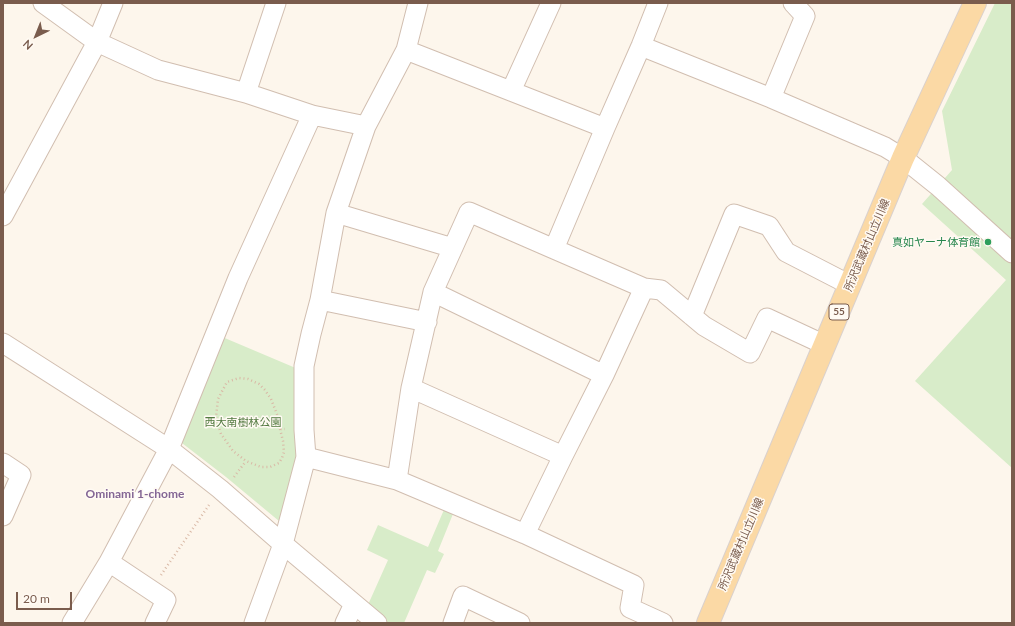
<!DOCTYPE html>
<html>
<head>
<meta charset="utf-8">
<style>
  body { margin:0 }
  #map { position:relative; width:1015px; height:626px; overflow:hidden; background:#fdf6ec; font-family:Lato,sans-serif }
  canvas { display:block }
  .frame { position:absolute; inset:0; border:4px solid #7a5c4d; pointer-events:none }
  .north { position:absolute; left:16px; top:16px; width:40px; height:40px; -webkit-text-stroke:3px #fffaf3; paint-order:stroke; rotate:223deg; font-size:11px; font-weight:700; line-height:16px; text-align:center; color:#7a5c4d }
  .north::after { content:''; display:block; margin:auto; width:14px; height:18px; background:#7a5c4d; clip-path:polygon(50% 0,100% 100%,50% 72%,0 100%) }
  .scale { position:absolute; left:16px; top:592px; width:56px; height:18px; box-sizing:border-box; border:2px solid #7a5c4d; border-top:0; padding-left:5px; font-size:12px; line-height:14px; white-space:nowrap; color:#7a5c4d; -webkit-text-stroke:3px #fffaf3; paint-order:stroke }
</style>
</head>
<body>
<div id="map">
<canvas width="1015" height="626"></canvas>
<div class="frame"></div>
<div class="north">N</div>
<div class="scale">20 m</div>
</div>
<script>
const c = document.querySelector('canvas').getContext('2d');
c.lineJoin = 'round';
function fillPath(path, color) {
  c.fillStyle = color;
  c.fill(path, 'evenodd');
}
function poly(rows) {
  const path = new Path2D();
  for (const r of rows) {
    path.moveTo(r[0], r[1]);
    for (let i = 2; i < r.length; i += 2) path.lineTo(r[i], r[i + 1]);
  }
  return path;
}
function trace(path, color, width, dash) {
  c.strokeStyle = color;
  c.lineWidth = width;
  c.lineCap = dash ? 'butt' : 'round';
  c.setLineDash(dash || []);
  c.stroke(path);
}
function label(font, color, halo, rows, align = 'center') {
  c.font = font + ' Lato,"Noto Sans JP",sans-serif';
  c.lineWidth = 3;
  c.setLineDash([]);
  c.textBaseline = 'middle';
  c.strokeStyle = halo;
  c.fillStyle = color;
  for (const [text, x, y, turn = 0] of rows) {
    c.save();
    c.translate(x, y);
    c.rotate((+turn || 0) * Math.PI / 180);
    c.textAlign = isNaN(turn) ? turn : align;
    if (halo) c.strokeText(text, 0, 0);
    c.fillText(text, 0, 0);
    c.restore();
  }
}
fillPath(poly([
  [995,3,1012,3,1012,468,915,381,1006,280,922,204,952,170,942,111],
  [220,336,298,369,299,447,285,526,226,477,178,440],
  [446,505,455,509,438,551,444,554,435,573,427,570,404,623,387,623,367,607,388,560,367,550,378,525,428,547]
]), '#d8ecc9');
const minor = poly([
  [43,3,97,42,158,70,246,93,312,115,366,126],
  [641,46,771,98,885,147,903,158,938,186,1012,253],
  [406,50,605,128],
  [511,91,551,3],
  [246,93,276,3],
  [771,98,805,16,793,3],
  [336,213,453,248],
  [3,216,97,42,113,3],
  [644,288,661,290,704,326,750,353,767,318,825,345],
  [433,292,604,375],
  [320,300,427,322],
  [692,316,734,214,769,226,786,252,850,285],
  [3,343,169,449,220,489,283,544,377,623],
  [411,388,563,456],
  [306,457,397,480,525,534,634,585,630,608,663,623],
  [3,463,21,475,3,516],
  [397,480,411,388,433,292,469,212,554,249,605,128,641,46,658,3],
  [525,534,563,456,604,375,644,288,554,249],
  [109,562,166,600,155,623],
  [72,623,109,562,169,449,238,278,312,115],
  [254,623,283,544,306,457,304,430,304,366,311,334,320,300,336,213,366,126,406,50,418,3],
  [345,623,354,604],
  [453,623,463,596,520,623]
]);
const major = poly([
  [708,623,903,158,975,3]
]);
trace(minor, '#d1beb0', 21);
trace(major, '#dad1cd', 24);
trace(poly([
  [280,429,283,441,284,452,282,458,279,463,270,467,261,467,246,461,233,451,221,434,216,417,218,399,227,382,239,378,248,379,259,384,265,390,271,399,278,417,280,429,285,429],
  [234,477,246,461],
  [161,575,209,505]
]), '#d9b8a5', 2.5, [1, 3]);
trace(minor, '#fff', 19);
trace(major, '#fbd9a5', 22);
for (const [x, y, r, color] of [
  [988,242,4,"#2e9e5b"]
]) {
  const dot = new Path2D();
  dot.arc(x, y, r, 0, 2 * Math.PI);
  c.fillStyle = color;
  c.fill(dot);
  trace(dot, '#fffaf3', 1.5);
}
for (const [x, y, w] of [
  [839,312,20]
]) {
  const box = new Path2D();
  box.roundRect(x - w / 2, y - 8, w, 16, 3);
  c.fillStyle = '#fffaf3';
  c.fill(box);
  trace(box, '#7a5c4d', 1);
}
label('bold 10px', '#7a5c4d', null, [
  ["55",839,312]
]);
label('11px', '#27864d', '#fffaf3', [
  ["真如ヤーナ体育館",980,242]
], 'right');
label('11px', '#7a5c4d', '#fffaf3', [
  ["所沢武蔵村山立川線",867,245,-67],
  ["所沢武蔵村山立川線",741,544,-67]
]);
label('11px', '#537a41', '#fffaf3', [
  ["西大南樹林公園",243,422]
]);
label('bold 12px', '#846695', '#fffaf3', [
  ["Ominami 1-chome",135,494]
]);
</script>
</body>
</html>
